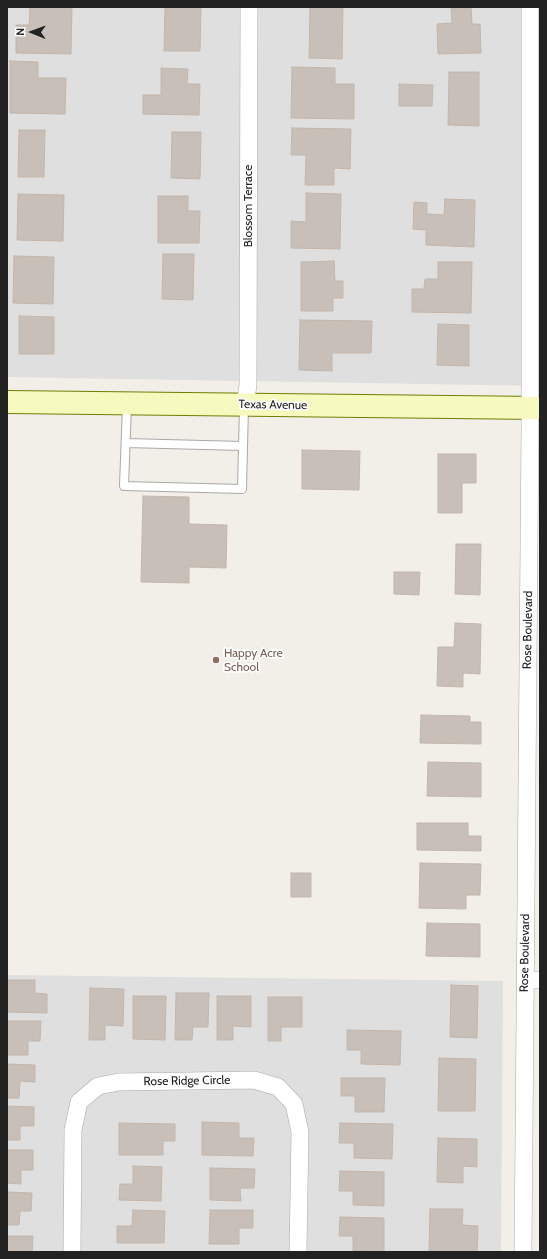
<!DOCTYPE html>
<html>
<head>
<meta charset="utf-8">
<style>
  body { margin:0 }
  #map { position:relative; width:547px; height:1259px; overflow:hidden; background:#f2efe9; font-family:Cabin,sans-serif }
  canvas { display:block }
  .frame { position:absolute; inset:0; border:8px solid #222; pointer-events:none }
  .north { position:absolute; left:12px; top:12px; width:40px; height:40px; -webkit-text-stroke:3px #fff; paint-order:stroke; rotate:271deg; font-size:11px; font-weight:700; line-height:16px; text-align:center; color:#222 }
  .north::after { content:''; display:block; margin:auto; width:14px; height:18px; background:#222; clip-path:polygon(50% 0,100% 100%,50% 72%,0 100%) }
</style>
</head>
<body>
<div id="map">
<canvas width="547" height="1259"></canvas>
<div class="frame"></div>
<div class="north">N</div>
</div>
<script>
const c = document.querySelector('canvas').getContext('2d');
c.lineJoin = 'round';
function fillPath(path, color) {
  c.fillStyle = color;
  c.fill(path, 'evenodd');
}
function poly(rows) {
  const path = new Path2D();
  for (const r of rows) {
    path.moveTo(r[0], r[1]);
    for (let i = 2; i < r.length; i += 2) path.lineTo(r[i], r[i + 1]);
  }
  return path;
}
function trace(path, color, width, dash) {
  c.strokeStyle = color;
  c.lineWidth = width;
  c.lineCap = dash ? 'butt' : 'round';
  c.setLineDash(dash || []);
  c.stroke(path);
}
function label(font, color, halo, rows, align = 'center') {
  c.font = font + ' Cabin,sans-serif';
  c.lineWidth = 3.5;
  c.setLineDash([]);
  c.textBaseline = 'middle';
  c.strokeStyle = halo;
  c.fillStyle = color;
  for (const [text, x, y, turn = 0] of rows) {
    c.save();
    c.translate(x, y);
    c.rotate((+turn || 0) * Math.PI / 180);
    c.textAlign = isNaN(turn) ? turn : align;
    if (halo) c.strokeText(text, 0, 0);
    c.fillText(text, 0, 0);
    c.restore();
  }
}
fillPath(poly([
  [7,7,540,7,540,386,7,377],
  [7,975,503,981,501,1252,7,1252]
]), '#e0dfdf');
const building = poly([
  [30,7,72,7,71,54,16,53,16,25,29,25,30,7],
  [165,7,201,7,200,51,164,51,165,7],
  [310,7,343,7,342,59,309,58,310,7],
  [471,7,472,24,480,24,481,53,438,54,437,24,452,23,451,8,471,7],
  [10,61,38,62,38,78,66,78,65,114,10,113,10,61],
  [292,67,335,68,335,84,354,84,354,119,291,118,292,67],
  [161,68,188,69,187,84,200,84,199,115,143,114,143,95,161,95,161,68],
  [449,72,479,72,479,126,448,125,449,72],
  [399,84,433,85,432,106,399,106,399,84],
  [292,128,351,129,350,169,334,168,334,185,305,185,306,155,291,155,292,128],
  [19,130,45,130,44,177,18,177,19,130],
  [172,132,201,132,200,179,171,178,172,132],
  [306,193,341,194,340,249,291,248,291,221,306,222,306,193],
  [18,194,64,195,63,241,17,240,18,194],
  [158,196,188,196,188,211,200,211,199,243,158,243,158,196],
  [445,199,475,200,474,247,426,245,426,230,413,229,414,202,427,203,427,214,444,215,445,199],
  [163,254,194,254,193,300,162,299,163,254],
  [14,256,54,257,53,304,13,303,14,256],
  [334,261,335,281,343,281,343,298,333,298,333,311,301,311,301,262,334,261],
  [438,262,472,262,471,313,412,312,412,289,424,289,425,279,438,279,438,262],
  [19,316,54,317,54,354,19,354,19,316],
  [300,320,372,321,371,353,332,353,332,371,299,370,300,320],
  [438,324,469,325,469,366,437,365,438,324],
  [302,450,360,451,359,490,302,489,302,450],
  [438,454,476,454,476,483,462,483,462,513,438,513,438,454],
  [143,496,189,497,189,524,227,525,226,568,189,567,189,583,141,582,143,496],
  [456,544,481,544,480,595,455,594,456,544],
  [394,572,420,572,419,595,394,594,394,572],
  [455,623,481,624,480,674,463,673,463,687,437,686,438,647,454,647,455,623],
  [421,715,470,716,470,722,481,722,481,744,420,743,421,715],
  [428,762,481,763,481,797,427,796,428,762],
  [417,823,468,823,468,836,481,836,481,851,417,850,417,823],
  [420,863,481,864,480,895,466,895,466,909,419,908,420,863],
  [291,873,311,873,311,897,291,897,291,873],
  [427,923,480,924,480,957,426,956,427,923],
  [7,980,35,980,35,993,47,994,47,1013,7,1012,7,980],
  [451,985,478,986,477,1038,450,1037,451,985],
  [90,988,124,989,123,1026,105,1025,105,1040,89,1040,90,988],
  [176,993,209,993,208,1027,193,1027,192,1040,175,1040,176,993],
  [133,996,166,996,165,1040,133,1039,133,996],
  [217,996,251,996,251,1027,233,1026,233,1040,217,1040,217,996],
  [268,997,302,997,302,1027,281,1027,281,1041,268,1041,268,997],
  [7,1021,41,1021,40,1041,28,1041,28,1055,7,1055,7,1021],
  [347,1030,401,1031,400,1065,361,1064,361,1050,347,1050,347,1030],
  [439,1058,476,1059,475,1111,438,1111,439,1058],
  [7,1064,35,1065,35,1082,20,1081,19,1098,7,1098,7,1064],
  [341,1078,385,1078,384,1112,355,1112,355,1096,341,1096,341,1078],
  [7,1106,34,1107,34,1126,20,1126,20,1140,7,1140,7,1106],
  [202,1122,239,1123,239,1138,254,1138,253,1156,202,1155,202,1122],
  [119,1123,175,1124,175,1141,163,1141,163,1155,119,1155,119,1123],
  [340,1123,393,1124,392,1159,354,1158,354,1143,339,1143,340,1123],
  [438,1138,477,1139,477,1167,463,1166,463,1183,437,1182,438,1138],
  [7,1150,33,1150,33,1170,21,1170,21,1184,7,1183,7,1150],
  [133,1166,162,1167,161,1201,119,1200,120,1184,133,1184,133,1166],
  [210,1168,255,1169,254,1188,240,1188,241,1201,210,1200,210,1168],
  [340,1171,384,1172,384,1206,353,1205,353,1191,339,1191,340,1171],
  [7,1192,32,1193,31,1211,20,1211,19,1225,7,1225,7,1192],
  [430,1209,463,1209,462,1225,478,1226,477,1252,429,1252,430,1209],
  [133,1210,165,1211,164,1243,117,1243,117,1226,132,1226,133,1210],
  [210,1210,253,1210,253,1228,239,1228,239,1244,209,1244,210,1210],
  [340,1217,384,1218,384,1252,353,1251,353,1236,339,1236,340,1217],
  [7,1236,33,1236,32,1252,7,1252,7,1236]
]);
fillPath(building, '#c7bfb8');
trace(building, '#c4b6ab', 1);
const lane = poly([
  [127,405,124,486,242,489,244,406],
  [126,443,243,446]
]);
const street = poly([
  [245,405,248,385,249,7],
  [525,980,540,980],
  [72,1252,73,1130,79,1102,98,1086,119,1082,254,1080,278,1087,294,1104,300,1132,298,1252],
  [523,1252,530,429,530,7]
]);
const secondary = poly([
  [7,402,540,408]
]);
trace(lane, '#a9a9a9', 10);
trace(street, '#a9a9a9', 18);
trace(secondary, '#707d05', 24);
trace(lane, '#fff', 8);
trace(street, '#fff', 17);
trace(secondary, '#f7fabf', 22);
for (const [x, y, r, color] of [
  [216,660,4,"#8d6e63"]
]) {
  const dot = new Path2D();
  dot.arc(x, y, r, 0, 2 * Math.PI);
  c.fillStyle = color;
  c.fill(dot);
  trace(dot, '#fff', 1.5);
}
label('12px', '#222', '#fff', [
  ["Blossom Terrace",248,206,-90],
  ["Texas Avenue",273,405,1],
  ["Rose Boulevard",528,630,-89],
  ["Rose Boulevard",525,953,-89],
  ["Rose Ridge Circle",187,1081,-1]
]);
label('12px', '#785e54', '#fff', [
  ["Happy Acre",224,653],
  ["School",224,667]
], 'left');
</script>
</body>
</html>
